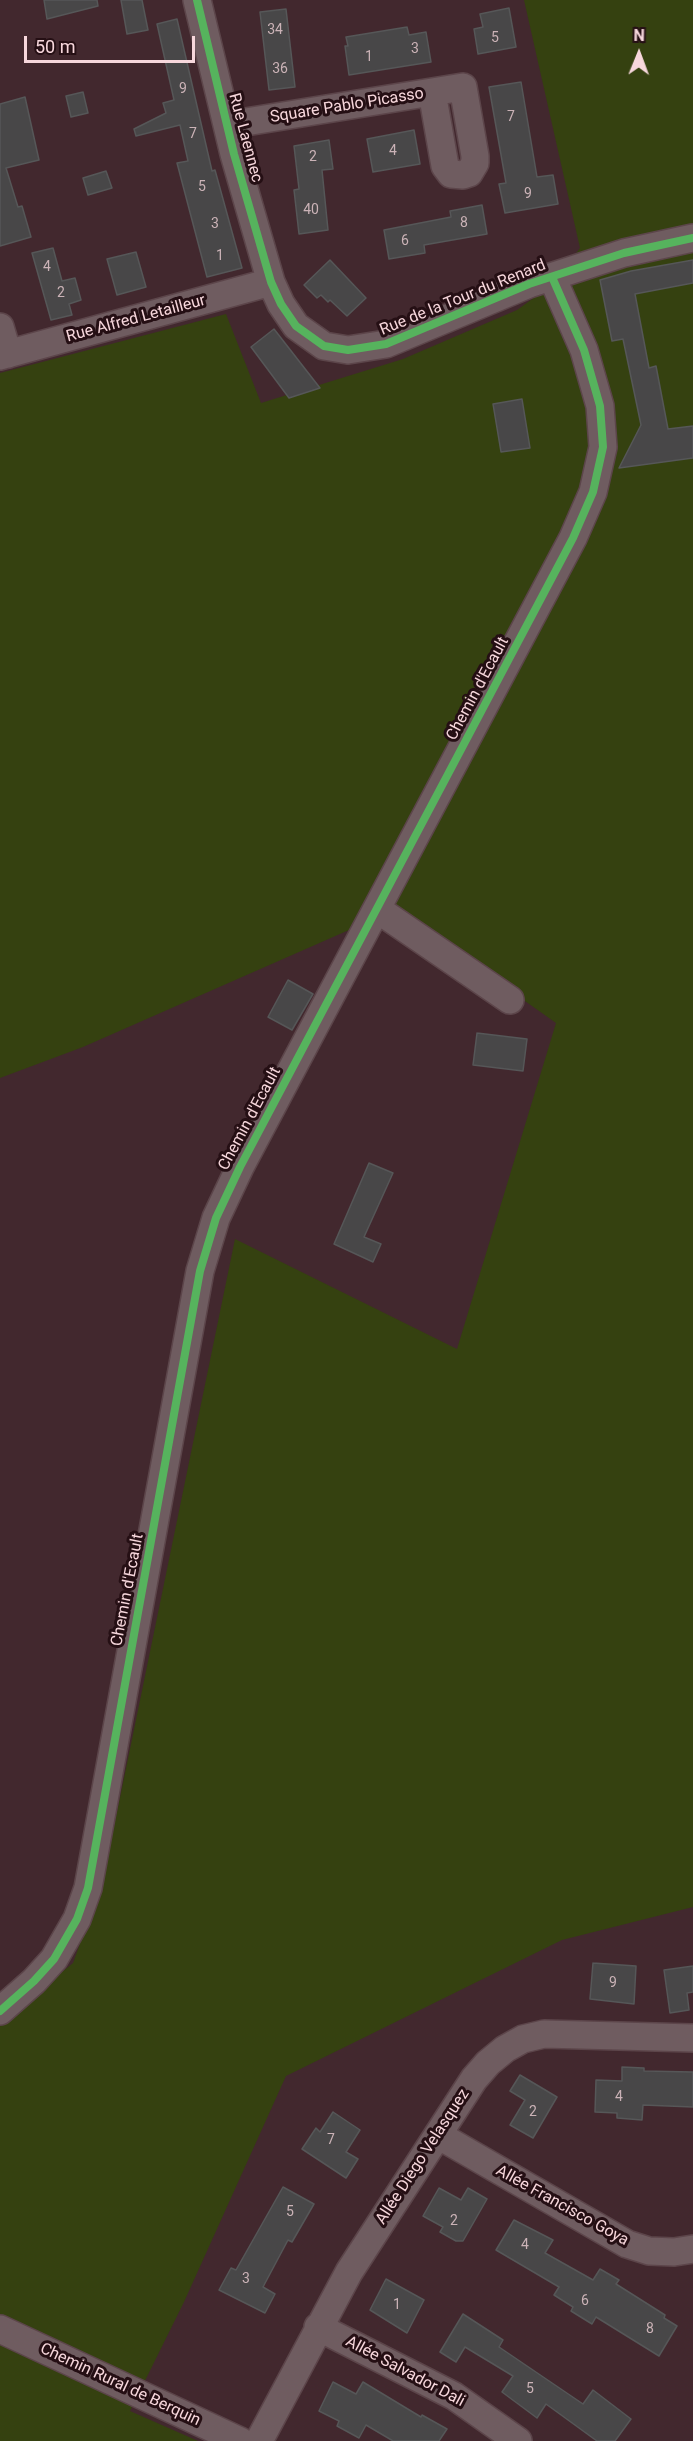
<!DOCTYPE html>
<html>
<head>
<meta charset="utf-8">
<style>
  body { margin:0 }
  #map { position:relative; width:693px; height:2441px; overflow:hidden; background:#42282e; font-family:Roboto,sans-serif }
  canvas { display:block }
  .north { position:absolute; left:609px; top:24px; width:60px; height:60px; -webkit-text-stroke:4px #250f14; paint-order:stroke; rotate:1deg; font-size:16px; font-weight:700; line-height:24px; text-align:center; color:#f7d7dc }
  .north::after { content:''; display:block; margin:auto; width:21px; height:27px; background:#f7d7dc; clip-path:polygon(50% 0,100% 100%,50% 72%,0 100%) }
  .scale { position:absolute; left:24px; top:36px; width:171px; height:27px; box-sizing:border-box; border:3px solid #f7d7dc; border-top:0; padding-left:8px; font-size:18px; line-height:21px; white-space:nowrap; color:#f7d7dc; -webkit-text-stroke:4px #250f14; paint-order:stroke }
</style>
</head>
<body>
<div id="map">
<canvas width="693" height="2441"></canvas>
<div class="north">N</div>
<div class="scale">50 m</div>
</div>
<script>
const c = document.querySelector('canvas').getContext('2d');
c.lineJoin = 'round';
function fillPath(path, color) {
  c.fillStyle = color;
  c.fill(path, 'evenodd');
}
function poly(rows) {
  const path = new Path2D();
  for (const r of rows) {
    path.moveTo(r[0], r[1]);
    for (let i = 2; i < r.length; i += 2) path.lineTo(r[i], r[i + 1]);
  }
  return path;
}
function trace(path, color, width, dash) {
  c.strokeStyle = color;
  c.lineWidth = width;
  c.lineCap = dash ? 'butt' : 'round';
  c.setLineDash(dash || []);
  c.stroke(path);
}
function label(font, color, halo, rows, align = 'center') {
  c.font = font + ' Roboto,sans-serif';
  c.lineWidth = 6;
  c.setLineDash([]);
  c.textBaseline = 'middle';
  c.strokeStyle = halo;
  c.fillStyle = color;
  for (const [text, x, y, turn = 0] of rows) {
    c.save();
    c.translate(x, y);
    c.rotate((+turn || 0) * Math.PI / 180);
    c.textAlign = isNaN(turn) ? turn : align;
    if (halo) c.strokeText(text, 0, 0);
    c.fillText(text, 0, 0);
    c.restore();
  }
}
fillPath(poly([
  [524,0,693,0,693,1907,562,1940,286,2076,184,2302,130,2411,198,2441,0,2441,0,2023,73,1963,103,1880,235,1239,457,1349,556,1023,402,914,371,902,349,930,83,1047,0,1078,0,373,226,314,261,403,403,359,517,310,553,284,580,248]
]), '#354110');
const building = poly([
  [44,0,97,0,98,6,47,19,44,0],
  [121,0,142,0,148,30,127,34,121,0],
  [509,8,516,47,478,54,474,29,483,27,480,14,509,8],
  [286,9,295,87,269,90,260,12,286,9],
  [177,19,212,171,215,170,242,268,207,277,177,163,188,161,180,125,136,136,134,129,166,113,163,103,174,100,157,24,177,19],
  [407,27,409,35,426,32,431,62,349,75,345,46,348,46,346,37,407,27],
  [521,82,537,177,553,175,558,204,505,213,499,184,506,183,489,87,521,82],
  [83,92,88,113,71,117,66,96,83,92],
  [25,97,39,160,6,168,18,207,22,206,31,237,0,246,0,104,25,97],
  [414,130,420,164,373,172,367,139,414,130],
  [329,140,333,169,322,170,328,230,299,234,294,190,299,189,294,146,329,140],
  [106,171,112,188,88,195,83,178,106,171],
  [482,205,487,234,424,245,425,253,389,259,384,230,451,217,450,211,482,205],
  [53,248,62,281,75,278,81,300,69,304,72,315,51,320,32,253,53,248],
  [136,252,146,287,117,295,107,259,136,252],
  [330,260,366,298,347,316,330,300,328,302,321,295,317,298,304,285,330,260],
  [693,260,693,283,635,294,649,368,656,366,668,429,693,426,693,458,619,468,641,425,623,339,612,341,600,280,631,271,693,260],
  [274,329,320,388,289,398,251,347,274,329],
  [522,399,530,448,501,452,493,404,522,399],
  [288,980,313,994,292,1030,268,1017,288,980],
  [477,1033,527,1039,523,1071,473,1065,477,1033],
  [369,1163,393,1173,364,1237,381,1244,373,1262,334,1244,369,1163],
  [593,1963,636,1966,634,2004,590,1999,593,1963],
  [693,1966,693,1992,687,1993,689,2010,670,2013,664,1970,693,1966],
  [622,2067,644,2068,644,2071,693,2072,693,2107,643,2105,642,2120,617,2118,617,2113,595,2112,596,2080,622,2081,622,2067],
  [520,2075,557,2097,533,2138,510,2125,525,2100,510,2091,520,2075],
  [333,2112,360,2130,346,2152,358,2159,346,2178,302,2149,316,2128,320,2132,333,2112],
  [283,2187,314,2204,292,2242,288,2240,263,2287,275,2294,265,2313,219,2290,231,2268,236,2270,283,2187],
  [439,2188,461,2200,468,2188,487,2199,463,2241,456,2241,440,2232,443,2227,423,2216,439,2188],
  [514,2220,553,2240,545,2253,593,2280,600,2269,619,2280,616,2284,665,2315,664,2318,677,2326,659,2356,596,2317,592,2324,571,2311,573,2307,554,2295,559,2287,496,2250,514,2220],
  [386,2279,424,2300,407,2333,370,2310,386,2279],
  [463,2314,503,2340,499,2347,583,2404,593,2390,631,2419,615,2441,597,2441,546,2404,537,2418,502,2392,513,2376,465,2347,456,2362,440,2352,463,2314],
  [333,2382,356,2394,363,2382,421,2417,422,2415,447,2429,439,2441,393,2441,366,2425,359,2438,337,2426,339,2421,319,2411,333,2382]
]);
fillPath(building, '#484748');
trace(building, '#565758', 1.5);
const minor = poly([
  [197,0,234,154,271,282,281,304,296,326,324,346,348,350,386,344,529,284,624,253,693,238],
  [227,125,432,92,463,87,475,156,475,163,469,173,463,175,451,174,445,166,432,92],
  [0,327,8,354],
  [0,356,271,282],
  [377,909,510,1000],
  [0,2011,34,1981,54,1959,77,1919,88,1888,200,1271,216,1218,240,1167,573,538,593,492,603,447,600,406,584,350,552,277],
  [438,2135,627,2244,649,2251,674,2252,693,2249],
  [318,2327,454,2396,518,2441],
  [0,2329,240,2441],
  [259,2441,349,2272,474,2079,488,2063,505,2049,523,2039,544,2034,693,2038]
]);
trace(minor, '#5c454a', 30);
trace(minor, '#6f5c60', 27);
trace(poly([
  [197,0,234,154,271,282,281,304,296,326,324,346,348,350,386,344,529,284,624,253,693,238],
  [0,2011,34,1981,54,1959,77,1919,88,1888,200,1271,216,1218,240,1167,573,538,593,492,603,447,600,406,584,350,552,277]
]), '#56b35d', 8);
label('14px', '#cbb3b7', null, [
  ["34",275,30],
  ["5",495,38],
  ["3",415,49],
  ["1",369,57],
  ["36",280,69],
  ["9",183,89],
  ["7",511,117],
  ["7",193,134],
  ["4",393,151],
  ["2",313,157],
  ["5",202,187],
  ["9",528,194],
  ["40",311,210],
  ["8",464,223],
  ["3",215,224],
  ["6",405,241],
  ["1",220,256],
  ["4",47,267],
  ["2",61,293],
  ["9",613,1983],
  ["4",619,2097],
  ["2",533,2112],
  ["7",331,2140],
  ["5",290,2212],
  ["2",454,2221],
  ["4",525,2245],
  ["3",246,2279],
  ["6",585,2301],
  ["1",397,2305],
  ["8",650,2329],
  ["5",530,2389]
]);
label('16px', '#f7d7dc', '#250f14', [
  ["Square Pablo Picasso",347,106,-9],
  ["Rue Laennec",245,138,75],
  ["Rue de la Tour du Renard",463,298,-22],
  ["Rue Alfred Letailleur",136,319,-15],
  ["Chemin d'Ecault",478,689,-62],
  ["Chemin d'Ecault",250,1119,-62],
  ["Chemin d'Ecault",128,1590,-79],
  ["Allée Diego Velasquez",423,2157,-57],
  ["Allée Francisco Goya",562,2206,29],
  ["Allée Salvador Dali",405,2372,28],
  ["Chemin Rural de Berquin",120,2385,25]
]);
</script>
</body>
</html>
